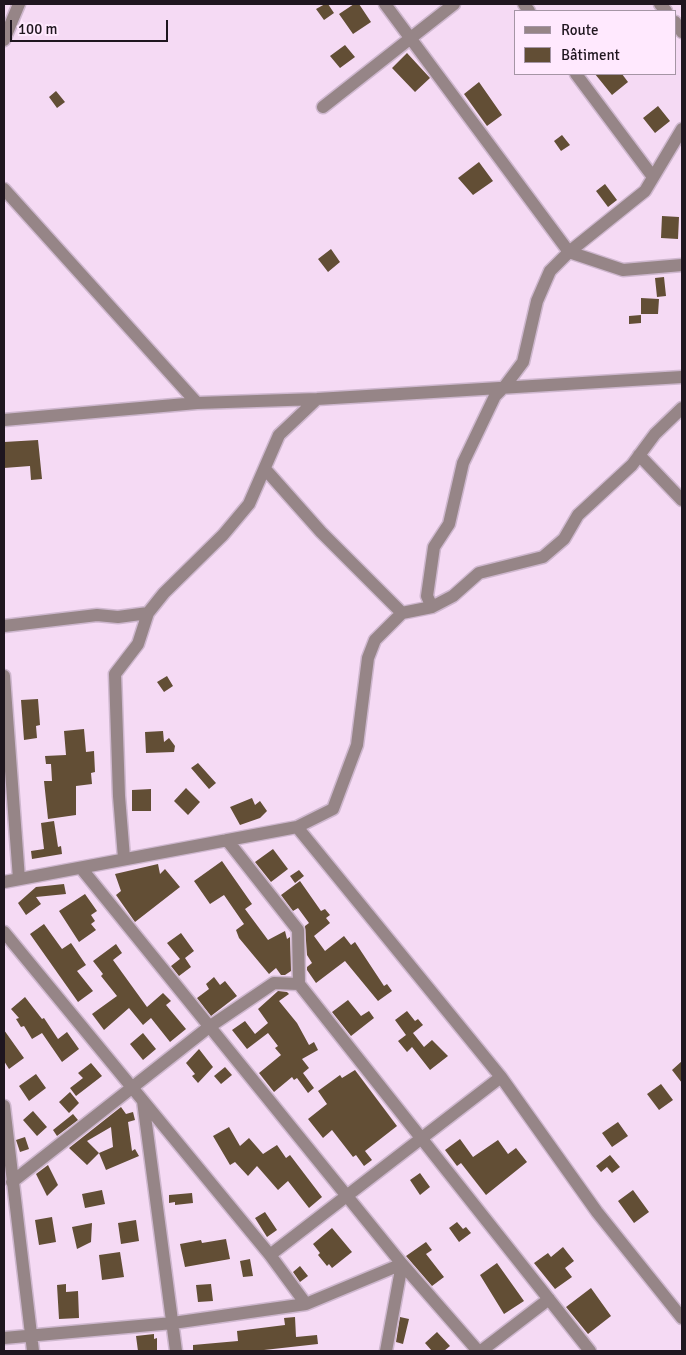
<!DOCTYPE html>
<html>
<head>
<meta charset="utf-8">
<style>
  body { margin:0 }
  #map { position:relative; width:686px; height:1355px; overflow:hidden; background:#f5daf4; font-family:Signika,sans-serif }
  canvas { display:block }
  .frame { position:absolute; inset:0; border:5px solid #1f161f; pointer-events:none }
  .legend { position:absolute; left:514px; top:10px; width:162px; height:65px; box-sizing:border-box; background:#ffe9fe; border:1px solid #a595a5; margin:0; padding:6px 9px; list-style:none; font-size:15px; color:#1f161f }
  .legend li { display:flex; align-items:center; gap:10px; height:25px }
  .legend b { width:25px; border:1px solid #a595a5 }
  .scale { position:absolute; left:10px; top:20px; width:158px; height:22px; box-sizing:border-box; border:2px solid #1f161f; border-top:0; padding-left:6px; font-size:15px; line-height:18px; white-space:nowrap; color:#1f161f; -webkit-text-stroke:4px #ffe9fe; paint-order:stroke }
</style>
</head>
<body>
<div id="map">
<canvas width="686" height="1355"></canvas>
<div class="frame"></div>
<ul class="legend">
<li><b style="height:6px;background:#968587"></b>Route</li>
<li><b style="height:14px;background:#624e35"></b>Bâtiment</li>
</ul>
<div class="scale">100 m</div>
</div>
<script>
const c = document.querySelector('canvas').getContext('2d');
c.lineJoin = 'round';
function fillPath(path, color) {
  c.fillStyle = color;
  c.fill(path, 'evenodd');
}
function poly(rows) {
  const path = new Path2D();
  for (const r of rows) {
    path.moveTo(r[0], r[1]);
    for (let i = 2; i < r.length; i += 2) path.lineTo(r[i], r[i + 1]);
  }
  return path;
}
function trace(path, color, width, dash) {
  c.strokeStyle = color;
  c.lineWidth = width;
  c.lineCap = dash ? 'butt' : 'round';
  c.setLineDash(dash || []);
  c.stroke(path);
}
fillPath(poly([
  [325,4,328,4,334,13,324,20,316,9],
  [354,4,359,4,371,22,353,34,339,14],
  [345,45,355,57,340,68,330,56],
  [407,53,430,78,415,92,392,68],
  [595,74,622,74,628,82,612,95],
  [479,82,502,115,487,126,464,94],
  [56,91,65,102,57,108,49,97],
  [658,106,670,121,655,133,643,118],
  [562,135,570,145,561,151,554,141],
  [479,162,493,181,473,195,458,178],
  [605,184,617,200,608,207,596,191],
  [662,216,679,217,678,239,661,238],
  [331,249,340,262,328,272,318,259],
  [664,277,666,296,657,297,655,278],
  [641,298,659,299,658,314,641,314],
  [641,315,641,323,629,324,629,316],
  [38,440,42,479,31,480,30,466,4,468,4,442],
  [167,676,173,686,164,692,157,682],
  [38,699,40,725,36,726,37,738,24,740,21,700],
  [84,729,86,752,94,751,95,772,91,773,92,784,76,786,76,815,48,819,44,781,52,781,51,764,46,764,45,756,66,755,64,731],
  [163,731,164,742,169,738,175,746,174,752,146,753,145,732],
  [198,763,216,783,209,789,191,768],
  [186,788,200,802,188,815,174,801],
  [151,789,151,811,132,811,132,790],
  [252,798,255,805,260,801,267,811,260,818,240,825,230,807],
  [54,821,58,847,61,846,62,854,32,859,31,851,44,849,41,823],
  [273,849,288,869,271,882,255,862],
  [222,861,252,904,245,909,268,940,285,931,287,939,290,937,291,971,285,975,281,975,276,968,269,974,239,938,236,930,244,924,224,895,210,904,194,881],
  [158,864,160,874,165,869,180,887,135,922,116,895,121,891,115,874],
  [299,870,304,876,295,883,290,876],
  [300,881,321,911,325,909,330,915,326,918,330,923,314,936,325,951,344,936,351,945,355,942,384,986,387,984,392,991,378,1001,345,961,316,983,307,970,307,967,312,963,307,955,305,926,309,923,298,908,293,911,281,895],
  [64,884,66,894,36,897,41,904,26,915,18,903,36,887],
  [85,894,97,911,91,915,95,921,91,924,96,930,79,942,59,911],
  [44,924,62,949,71,943,86,965,77,971,93,991,78,1002,30,934],
  [181,933,194,951,185,958,191,967,179,976,171,966,180,959,167,943],
  [116,944,122,953,113,960,147,1007,163,993,171,1001,166,1005,186,1029,170,1042,151,1018,143,1025,129,1008,104,1030,92,1014,117,996,101,976,103,974,93,961],
  [214,977,220,985,225,981,237,996,211,1016,197,998,209,989,206,984],
  [278,991,287,992,289,994,279,1001,297,1023,309,1045,314,1042,318,1050,302,1059,309,1068,303,1073,314,1088,308,1093,297,1078,294,1080,292,1077,274,1092,259,1073,281,1055,275,1048,278,1046,268,1033,247,1049,232,1030,245,1021,255,1034,268,1023,258,1009],
  [25,997,42,1019,44,1018,58,1039,67,1032,79,1049,62,1062,42,1033,32,1039,24,1026,21,1027,16,1019,19,1018,11,1009],
  [348,1000,361,1016,369,1011,374,1018,351,1036,332,1012],
  [407,1011,415,1021,418,1019,423,1025,413,1033,424,1047,432,1040,448,1056,430,1070,412,1047,407,1052,398,1041,406,1035,395,1020],
  [4,1030,24,1058,9,1069,4,1061],
  [143,1033,156,1049,143,1060,130,1044],
  [199,1049,213,1067,198,1083,192,1076,195,1074,186,1063],
  [682,1061,682,1083,672,1070],
  [91,1063,102,1076,76,1096,70,1088,83,1078,78,1073],
  [225,1067,232,1075,221,1084,214,1076],
  [355,1070,397,1126,365,1151,372,1160,364,1166,356,1155,353,1157,332,1130,323,1138,308,1119,327,1104,318,1091,340,1075,342,1078],
  [36,1074,46,1088,29,1101,19,1086],
  [661,1084,673,1100,659,1110,647,1094],
  [70,1092,79,1103,69,1113,59,1102],
  [121,1107,126,1114,133,1112,135,1120,128,1122,132,1151,135,1149,139,1156,106,1170,99,1153,87,1165,69,1148],
  [111,1127,113,1147,99,1153,87,1141],
  [33,1111,47,1127,37,1136,23,1120],
  [73,1114,78,1120,57,1136,53,1130],
  [618,1122,628,1136,612,1147,602,1133],
  [229,1127,240,1146,249,1138,263,1154,277,1145,286,1158,290,1155,322,1197,309,1208,288,1181,278,1190,257,1166,248,1176,235,1162,230,1165,213,1136],
  [25,1137,29,1149,20,1152,16,1140],
  [460,1139,473,1157,498,1140,508,1154,516,1148,527,1162,486,1195,461,1163,457,1166,445,1150],
  [610,1155,620,1167,612,1173,607,1167,601,1172,596,1166],
  [48,1165,58,1185,47,1196,36,1174],
  [420,1173,430,1187,420,1195,410,1180],
  [102,1190,105,1204,85,1208,82,1194],
  [633,1190,649,1212,634,1223,618,1201],
  [192,1193,193,1203,175,1205,175,1202,169,1203,169,1195],
  [265,1212,277,1230,267,1237,255,1218],
  [52,1217,56,1242,39,1245,35,1220],
  [136,1220,139,1241,121,1244,118,1223],
  [457,1222,463,1229,466,1227,471,1233,459,1242,449,1228],
  [92,1223,91,1242,77,1249,72,1227],
  [332,1228,352,1252,332,1268,329,1264,327,1266,318,1255,320,1253,313,1244],
  [226,1239,230,1259,185,1267,180,1244,201,1240,202,1243],
  [426,1242,432,1250,426,1254,444,1277,432,1286,406,1256],
  [563,1247,574,1261,565,1268,572,1277,555,1289,534,1263,548,1253,551,1257],
  [120,1252,124,1277,102,1280,99,1255],
  [250,1259,253,1276,243,1277,240,1261],
  [497,1263,524,1301,504,1314,480,1275],
  [300,1266,308,1276,300,1282,293,1272],
  [66,1284,66,1292,78,1291,79,1318,59,1319,57,1285],
  [211,1284,213,1301,198,1302,196,1285],
  [591,1288,611,1316,588,1334,566,1307],
  [295,1317,296,1337,317,1335,318,1344,255,1351,193,1351,193,1345,238,1341,237,1331,285,1325,284,1318],
  [400,1317,409,1319,403,1344,396,1342],
  [437,1332,450,1346,444,1351,432,1351,425,1343],
  [154,1334,154,1339,157,1338,157,1351,138,1351,136,1336]
]), '#624e35');
const minor = poly([
  [385,4,569,252,623,270,682,265],
  [524,4,529,11],
  [660,4,666,11],
  [675,22,682,32],
  [4,40,19,4],
  [576,74,653,177],
  [323,107,454,4],
  [4,189,197,403],
  [4,420,197,403,317,399,682,377],
  [639,455,682,500],
  [265,469,321,532,402,613,432,607,453,596,479,573,543,557,564,539,578,515,632,465,655,434,682,408],
  [432,607,427,596,434,547,449,524,463,463,495,396,505,386,523,362,537,301,550,271,569,252,645,191,682,129],
  [4,626,97,615,118,617,148,613],
  [4,676,19,879],
  [297,827,501,1077,597,1212,682,1318],
  [227,840,298,930,299,984,590,1351],
  [124,858,119,796,115,674,138,644,148,613,164,593,223,535,249,504,279,435,317,399],
  [81,868,402,1264,478,1351],
  [4,882,297,827,333,809,357,745,368,658,375,640,402,613],
  [4,932,270,1255,306,1304],
  [143,1101,176,1351],
  [4,1106,33,1351],
  [12,1182,209,1027,274,983,299,984],
  [270,1255,501,1077],
  [4,1338,173,1323,306,1304,402,1264],
  [386,1351,402,1264],
  [481,1351,549,1299]
]);
trace(minor, '#ceb7ce', 15);
trace(minor, '#968587', 12);
</script>
</body>
</html>
